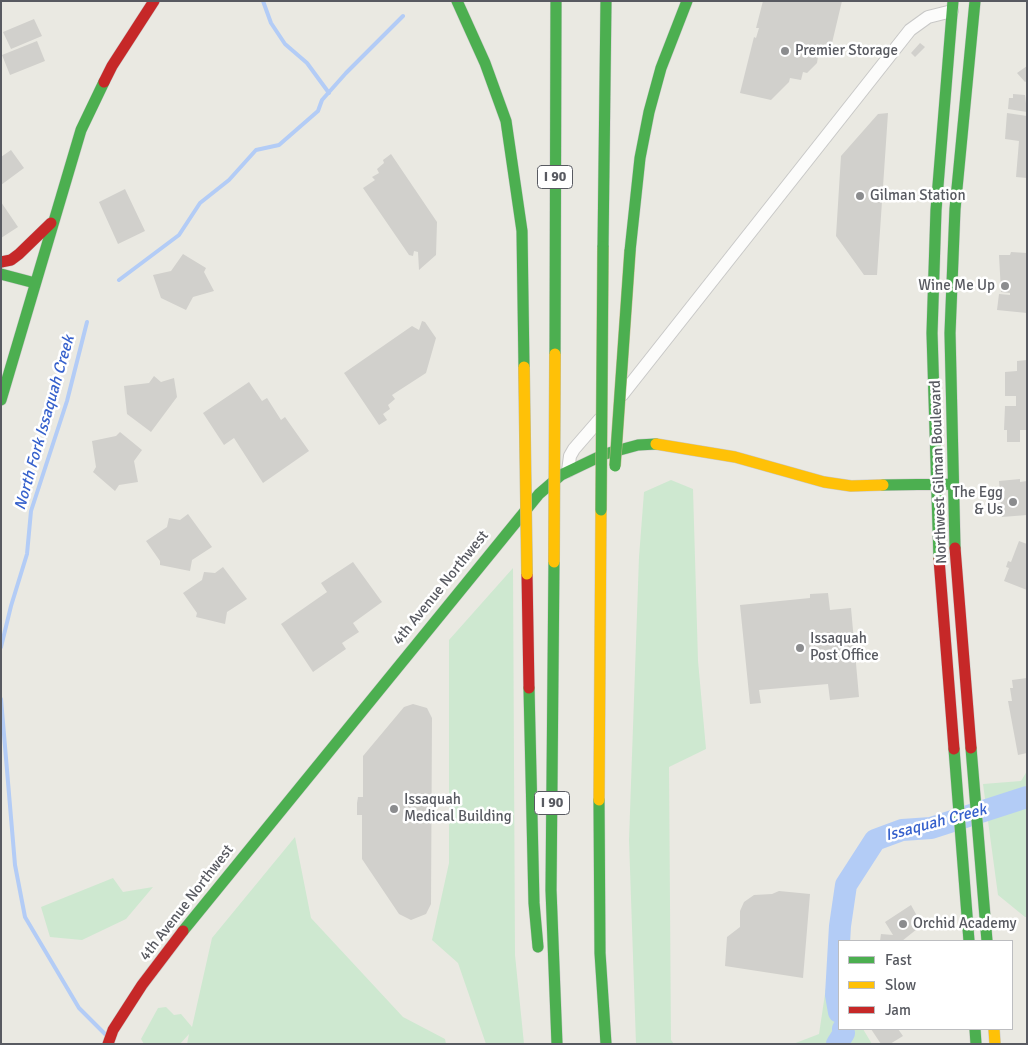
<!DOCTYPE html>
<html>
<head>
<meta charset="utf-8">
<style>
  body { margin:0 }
  #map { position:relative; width:1028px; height:1045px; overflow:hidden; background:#eae9e2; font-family:Signika,sans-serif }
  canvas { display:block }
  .frame { position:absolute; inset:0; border:2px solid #585a61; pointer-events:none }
  .legend { position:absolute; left:838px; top:940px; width:175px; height:90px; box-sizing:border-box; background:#fff; border:1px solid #bcbdc0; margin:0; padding:6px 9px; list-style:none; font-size:15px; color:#585a61 }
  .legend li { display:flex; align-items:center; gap:10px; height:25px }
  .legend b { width:25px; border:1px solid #bcbdc0 }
</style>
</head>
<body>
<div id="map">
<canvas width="1028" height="1045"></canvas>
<div class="frame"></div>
<ul class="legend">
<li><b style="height:6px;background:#4caf50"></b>Fast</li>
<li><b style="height:6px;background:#ffc107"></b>Slow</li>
<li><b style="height:6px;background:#c62828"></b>Jam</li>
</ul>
</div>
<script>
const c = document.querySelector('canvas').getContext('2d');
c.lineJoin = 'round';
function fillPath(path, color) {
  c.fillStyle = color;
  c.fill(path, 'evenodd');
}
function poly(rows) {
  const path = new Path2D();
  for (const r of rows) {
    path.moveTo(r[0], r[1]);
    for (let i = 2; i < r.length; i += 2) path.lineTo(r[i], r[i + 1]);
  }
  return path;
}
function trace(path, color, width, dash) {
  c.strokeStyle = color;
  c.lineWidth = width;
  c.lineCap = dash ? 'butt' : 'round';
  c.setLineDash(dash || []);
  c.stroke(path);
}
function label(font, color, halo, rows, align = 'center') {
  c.font = font + ' Signika,sans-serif';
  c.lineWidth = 5;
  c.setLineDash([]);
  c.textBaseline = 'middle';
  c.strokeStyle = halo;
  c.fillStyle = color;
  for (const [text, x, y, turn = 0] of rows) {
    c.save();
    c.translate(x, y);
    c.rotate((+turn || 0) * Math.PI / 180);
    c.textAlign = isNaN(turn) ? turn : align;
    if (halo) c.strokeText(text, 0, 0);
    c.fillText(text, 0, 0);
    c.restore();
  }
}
fillPath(poly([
  [671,480,693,489,698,661,706,749,669,767,671,1040,674,1044,636,1044,629,840,639,557,644,492],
  [513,568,515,955,524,1044,486,1044,458,963,432,940,449,863,449,640],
  [1027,771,1027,917,1025,917,998,895,983,784,1021,781],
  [295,837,311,918,403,1017,445,1039,446,1044,187,1044,189,1034,180,1044,144,1044,141,1039,158,1008,166,1007,174,1015,181,1014,192,1027,212,938],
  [113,878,123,892,153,887,126,919,82,940,50,937,41,907],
  [839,965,839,1029,863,1029,872,1044,793,1044,819,1034,828,974]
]), '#cee8d0');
trace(poly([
  [263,1,271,23,285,44,307,63,329,93],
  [119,280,179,235,200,203,229,180,256,150,279,145,318,111,322,100,346,73,403,16],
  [1,647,11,606,27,554,31,511,67,401,87,322],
  [1,699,15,865,25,917,79,1008,106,1035]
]), '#b3ccf6', 4);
trace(poly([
  [839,1012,836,995,840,926,846,885,875,840,902,830,931,828,1027,797],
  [837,1044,844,1033,843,1029]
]), '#b3ccf6', 22);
fillPath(poly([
  [763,1,842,1,832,43,825,52,819,50,817,63,807,73,803,72,801,80,790,78,789,82,771,100,740,93,754,37,756,38,759,28,756,28],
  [34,19,42,36,11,49,3,32],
  [37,41,45,61,10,75,2,55],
  [920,43,925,47,915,57,911,53],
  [1027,66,1027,81,1025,82,1017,73],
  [1013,94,1025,95,1027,112,1008,109,1009,98,1013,98],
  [888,113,877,275,864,275,836,236,841,156,878,114],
  [1007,113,1027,116,1027,178,1016,177,1019,141,1005,139],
  [11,150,24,168,1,185,1,157],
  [391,154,437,222,436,255,419,270,418,252,414,251,413,256,409,255,363,188,375,180,372,177,379,173,377,169,384,163,383,160],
  [125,189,145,231,118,244,99,202],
  [1,202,18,227,1,238],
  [1011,252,1027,253,1027,313,997,310,999,294,1010,295,1010,293,1001,292,999,255,1010,255],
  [183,254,206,268,204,272,214,291,193,297,186,310,161,298,153,275,171,271],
  [422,321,425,322,436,338,426,373,392,395,395,399,388,405,390,409,383,414,387,420,379,425,344,373,412,326,419,330],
  [1027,360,1027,430,1020,430,1020,442,1007,442,1007,430,1004,430,1005,406,1016,406,1016,396,1005,396,1005,372,1017,371,1017,361],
  [154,376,161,382,174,378,177,397,151,432,127,414,124,386,149,383],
  [249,382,262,401,267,398,281,420,285,417,309,451,263,483,234,438,224,445,203,413],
  [120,432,142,450,134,461,138,482,119,485,115,491,93,472,96,467,92,441,116,436],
  [1020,479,1020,482,1027,481,1027,515,1002,517,999,481],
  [188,514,212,547,192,560,190,571,160,565,160,561,146,541,167,527,169,518,180,520],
  [1019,541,1027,544,1027,590,1004,581,1009,568,1006,567,1008,561,1011,562],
  [353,562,382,602,353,623,359,632,342,643,346,649,313,672,281,624,327,592,321,583],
  [223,567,247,599,227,612,225,624,196,617,197,613,183,593,202,580,204,572,215,573],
  [828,593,830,610,851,608,859,697,830,700,828,684,759,690,761,703,750,704,740,605,810,598,810,594],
  [1027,678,1027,753,1018,755,1008,701,1012,701,1010,688,1013,688,1012,680],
  [413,704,427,708,432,718,431,904,426,914,411,920,399,914,362,859,362,815,357,815,357,803,358,797,363,797,363,756,404,707],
  [779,891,810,894,803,978,725,966,727,937,740,927,740,911,744,902,754,895,772,894],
  [911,905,922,925,902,941,880,941,881,934,893,935,885,922],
  [871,1029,898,1029,903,1036,890,1044,881,1044]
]), '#d1d0cc');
const street = poly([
  [622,395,910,30,928,17,952,11],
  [568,471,570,456,574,449,600,419]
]);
const fast = poly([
  [457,1,485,63,506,121,522,231,524,367],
  [603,247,606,1],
  [630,251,640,158,649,112,661,68,687,1],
  [1,274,35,283],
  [555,354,556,1],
  [1,400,81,130,104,82],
  [883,485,952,484],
  [955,548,950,333,955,209,975,1],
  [939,559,932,333,936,210,953,1],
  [554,562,551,890,557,1044],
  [529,688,534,903,538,947],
  [971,748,987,941],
  [954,749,969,941],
  [599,800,600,953,606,1044],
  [183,931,539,494,561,475,605,454,638,445,656,444],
  [975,1029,976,1044]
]);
const slow = poly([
  [656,444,735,457,824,482,851,486,883,485],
  [599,800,601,510],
  [994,1029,995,1044]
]);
const jam = poly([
  [104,82,112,66,154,1],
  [1,262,11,260,19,254,51,223],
  [955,548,971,748],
  [939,559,954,749],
  [527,574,529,688],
  [108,1044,113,1030,142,985,183,931]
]);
trace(street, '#c8c8c7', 14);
trace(fast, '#c9c8c8', 12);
trace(slow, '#c9c8c8', 12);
trace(jam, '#c9c8c8', 12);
trace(street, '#fcfcfb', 12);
trace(fast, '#4caf50', 11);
trace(slow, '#ffc107', 11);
trace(jam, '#c62828', 11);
const fastBridge = poly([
  [615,466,630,251],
  [601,510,603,247]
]);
const slowBridge = poly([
  [524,367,527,574],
  [554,562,555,354]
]);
trace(fastBridge, '#c1bb90', 12, []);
trace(slowBridge, '#c1bb90', 12, []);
trace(fastBridge, '#4caf50', 11);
trace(slowBridge, '#ffc107', 11);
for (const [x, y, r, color] of [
  [785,51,5,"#8b8c8e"],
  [860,196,5,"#8b8c8e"],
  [1005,286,5,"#8b8c8e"],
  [1013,502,5,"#8b8c8e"],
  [800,648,5,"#8b8c8e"],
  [394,809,5,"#8b8c8e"],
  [903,924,5,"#8b8c8e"]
]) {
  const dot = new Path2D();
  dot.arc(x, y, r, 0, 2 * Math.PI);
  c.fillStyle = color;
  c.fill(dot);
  trace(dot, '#fff', 2);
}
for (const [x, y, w] of [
  [555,177,35],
  [552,803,35]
]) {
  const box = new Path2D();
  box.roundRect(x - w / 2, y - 11.5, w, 23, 4);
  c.fillStyle = '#fff';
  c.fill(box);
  trace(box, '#585a61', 1);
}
label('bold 14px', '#585a61', null, [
  ["I 90",555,177],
  ["I 90",552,803]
]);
label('15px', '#585a61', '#fff', [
  ["Premier Storage",795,51],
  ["Gilman Station",870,196],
  ["Wine Me Up",995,286,"right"],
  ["The Egg",1003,493,"right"],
  ["& Us",1003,510,"right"],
  ["Issaquah",810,639],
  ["Post Office",810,656],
  ["Issaquah",404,800],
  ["Medical Building",404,817],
  ["Orchid Academy",913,924]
], 'left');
label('15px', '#585a61', '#fff', [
  ["Northwest Gilman Boulevard",939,472,-92],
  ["4th Avenue Northwest",441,588,-51],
  ["4th Avenue Northwest",187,903,-52]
]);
label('italic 16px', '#3560cc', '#fff', [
  ["North Fork Issaquah Creek",45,423,-74],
  ["Issaquah Creek",936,823,-15]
]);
</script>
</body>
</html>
